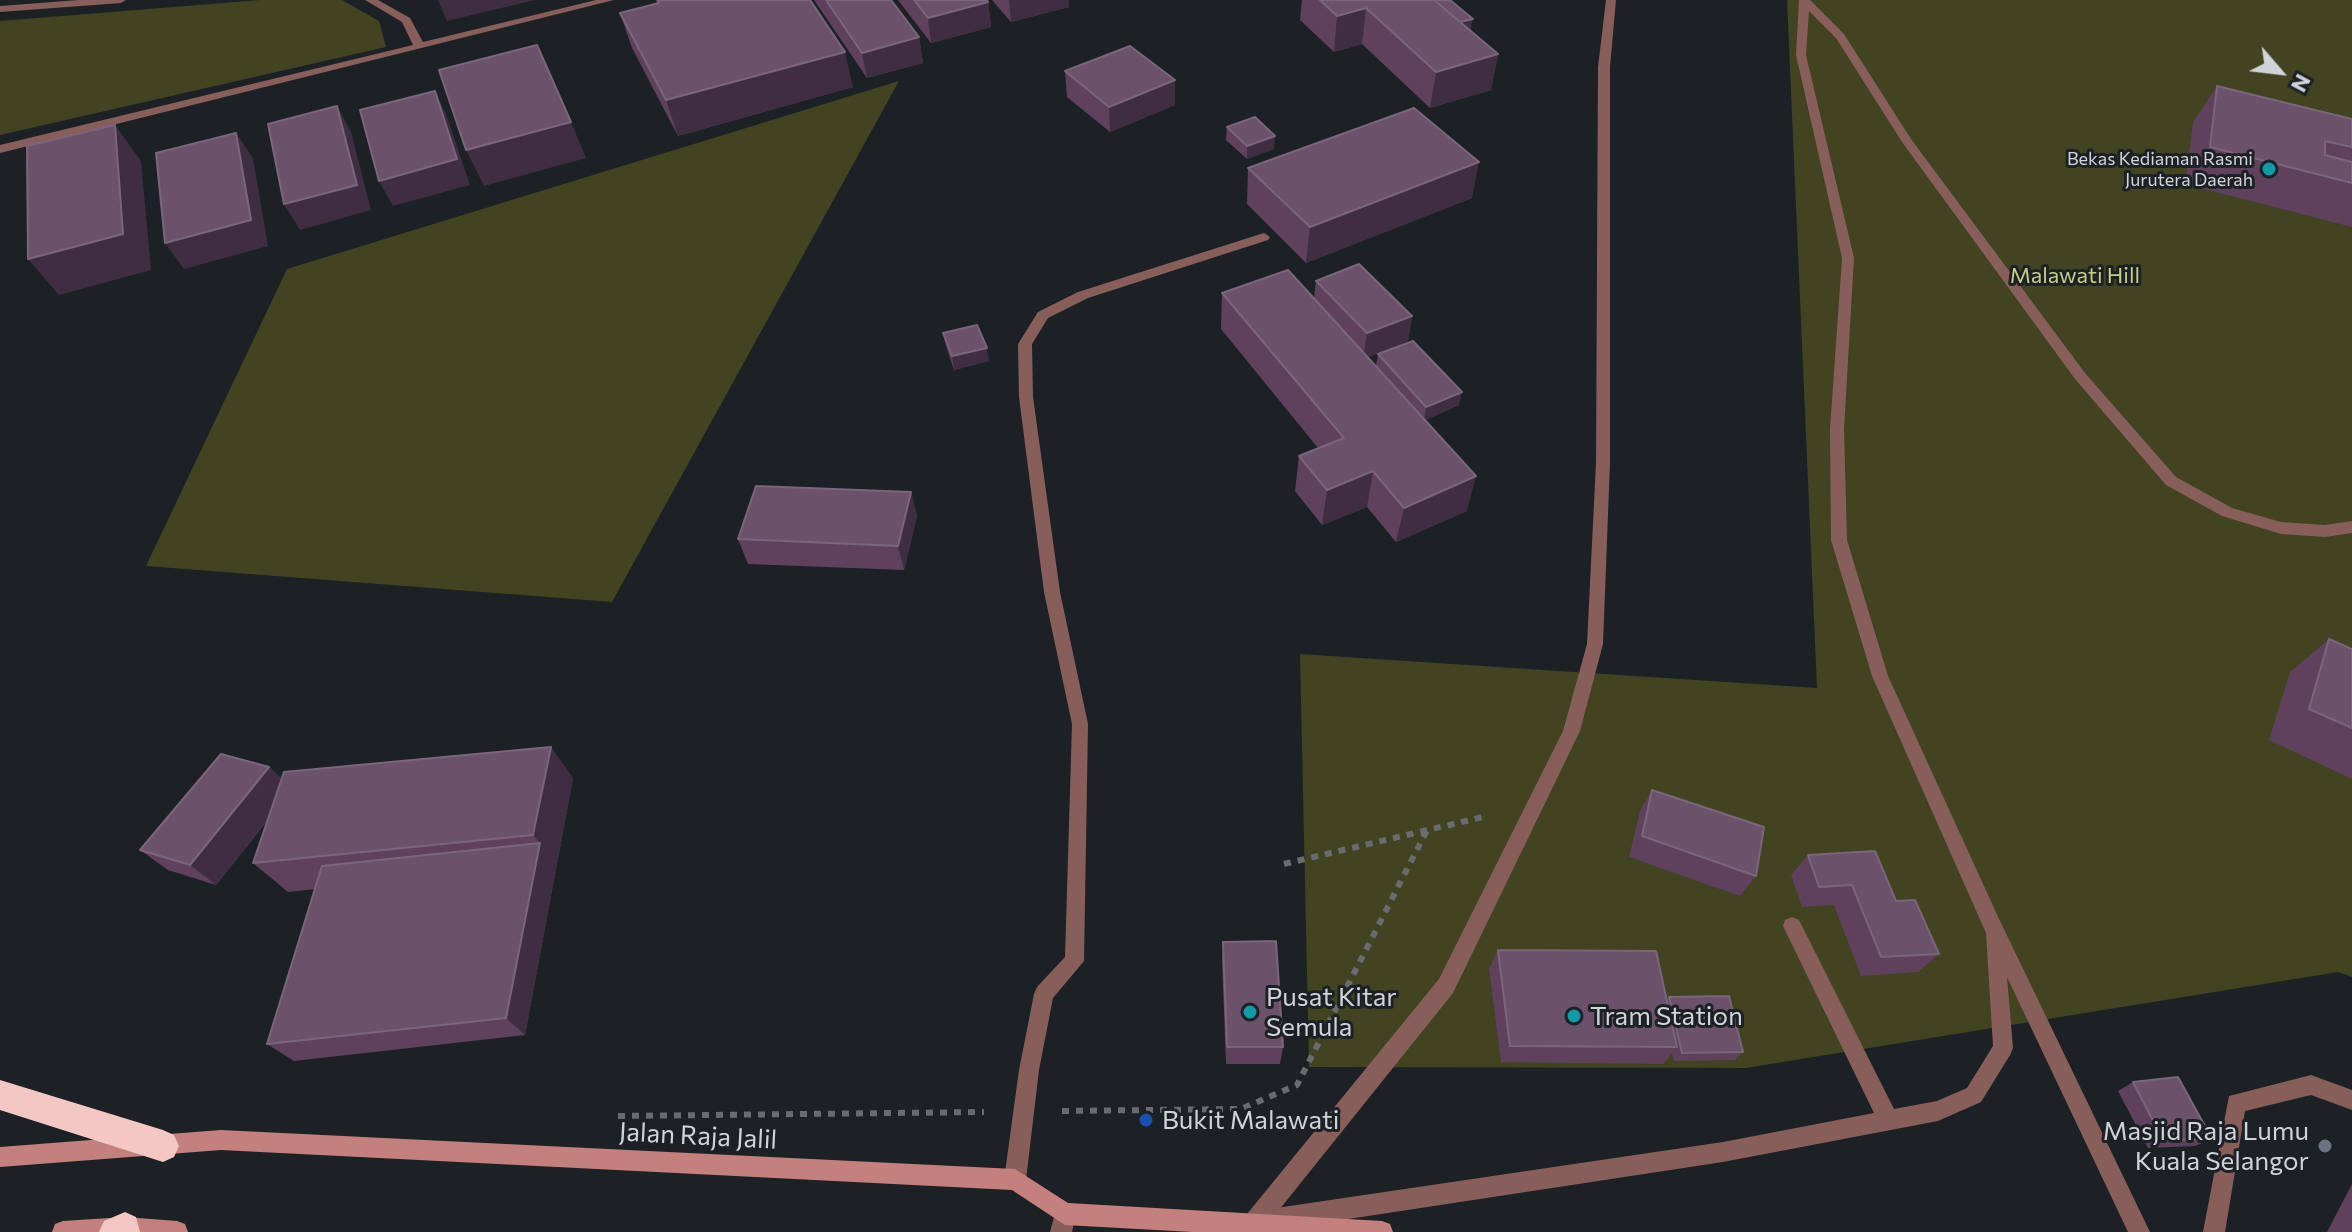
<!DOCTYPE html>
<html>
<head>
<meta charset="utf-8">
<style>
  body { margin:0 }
  #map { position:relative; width:2352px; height:1232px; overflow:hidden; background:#1c2126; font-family:Commissioner,sans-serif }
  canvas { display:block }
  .north { position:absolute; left:2240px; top:32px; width:80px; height:80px; -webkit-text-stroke:6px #1c2126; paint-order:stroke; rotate:118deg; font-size:22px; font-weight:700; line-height:32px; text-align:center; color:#d0d3d7 }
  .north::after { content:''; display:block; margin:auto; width:28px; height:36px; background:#d0d3d7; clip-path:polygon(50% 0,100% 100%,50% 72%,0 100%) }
</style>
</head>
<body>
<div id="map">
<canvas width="2352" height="1232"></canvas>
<div class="north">N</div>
</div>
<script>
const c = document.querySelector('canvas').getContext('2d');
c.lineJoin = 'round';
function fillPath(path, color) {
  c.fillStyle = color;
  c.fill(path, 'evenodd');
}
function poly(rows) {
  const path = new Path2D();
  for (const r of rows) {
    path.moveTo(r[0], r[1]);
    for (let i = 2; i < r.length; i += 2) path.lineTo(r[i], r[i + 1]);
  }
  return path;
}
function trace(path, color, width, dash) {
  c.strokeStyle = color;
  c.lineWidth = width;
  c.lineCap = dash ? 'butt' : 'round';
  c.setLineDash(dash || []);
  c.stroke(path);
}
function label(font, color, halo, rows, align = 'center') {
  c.font = font + ' Commissioner,sans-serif';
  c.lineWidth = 6;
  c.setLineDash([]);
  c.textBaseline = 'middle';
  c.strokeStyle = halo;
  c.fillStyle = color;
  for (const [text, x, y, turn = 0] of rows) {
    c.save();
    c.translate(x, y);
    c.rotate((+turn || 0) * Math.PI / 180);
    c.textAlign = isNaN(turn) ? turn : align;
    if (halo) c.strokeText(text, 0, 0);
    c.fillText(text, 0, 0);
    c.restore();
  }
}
fillPath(poly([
  [260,0,342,0,379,21,386,47,0,135,0,21],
  [1787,0,2352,0,2352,977,2338,972,1746,1068,1309,1067,1300,654,1817,688],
  [899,81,612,602,146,566,287,269]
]), '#414321');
trace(poly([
  [1284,864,1487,816],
  [1062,1111,1241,1109,1297,1085,1427,830],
  [618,1116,984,1112]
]), '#686c70', 6, [7, 7]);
fillPath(poly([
  [1799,0,1810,0,1844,34,1911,139,2085,373,2176,477,2232,508,2281,522,2325,525,2352,521,2352,533,2325,537,2281,534,2222,516,2166,485,2075,379,1902,142,1836,38,1809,11,1806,55,1854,258,1844,429,1847,540,1888,676,2000,921,2150,1232,2128,1232,2007,977,2013,1048,2010,1055,1981,1102,1938,1121,1723,1162,1276,1230,1268,1227,1265,1219,1268,1211,1276,1208,1723,1142,1874,1113,1783,926,1785,920,1792,917,1799,920,1894,1109,1937,1101,1967,1088,1993,1046,1986,933,1872,676,1831,540,1830,429,1842,258,1796,55,1799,0],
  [1264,233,1270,237,1268,240,1088,298,1048,318,1032,344,1033,397,1060,592,1088,724,1084,961,1053,998,1039,1070,1026,1180,1022,1187,1015,1191,1008,1187,1004,1180,1019,1070,1034,994,1037,987,1065,957,1072,724,1044,592,1019,397,1018,344,1038,312,1078,292,1264,233],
  [2311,1075,2352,1090,2352,1110,2311,1095,2245,1111,2225,1232,2203,1232,2229,1096,2311,1075]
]), '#885e5b');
fillPath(poly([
  [79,0,126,0,121,3,0,12,0,6,79,0],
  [365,0,378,0,410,18,423,42,596,0,614,0,0,153,0,145,413,45,402,22,365,0],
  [1606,0,1616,0,1610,67,1610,463,1603,644,1580,731,1453,993,1263,1230,1253,1232,1247,1230,1244,1222,1247,1214,1439,979,1563,731,1587,644,1596,463,1598,67,1606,0],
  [1065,1203,1073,1206,1076,1214,1072,1232,1050,1232,1057,1206,1065,1203]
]), '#885e5b');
fillPath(poly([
  [221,1130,1015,1169,1068,1203,1382,1221,1390,1224,1393,1232,1193,1232,1065,1225,1012,1190,221,1150,0,1167,0,1147,221,1130],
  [125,1217,177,1221,185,1224,188,1232,52,1232,55,1224,63,1221,125,1217]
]), '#c4807c');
fillPath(poly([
  [0,1080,163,1130,174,1135,179,1146,174,1157,163,1162,0,1110,0,1080],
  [125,1212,136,1217,140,1232,99,1232,104,1221,125,1212]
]), '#f3c7c4');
fillPath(poly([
  [656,0,810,0,853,87,678,136,632,48,620,13,657,4],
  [814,0,891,0,919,37,923,63,867,78],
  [898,0,987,0,988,2,991,27,931,43],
  [992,0,1069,0,1069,7,1011,22],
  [1302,0,1450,0,1470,31,1498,54,1491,90,1430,108,1362,44,1334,52,1300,20],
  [1065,71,1175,80,1175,105,1110,132,1067,97],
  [2217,86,2352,119,2352,227,2185,184,2193,122],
  [1227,127,1274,149,1247,159,1226,140],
  [1248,168,1472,198,1306,263,1247,204],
  [1316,281,1412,316,1408,341,1368,357,1376,366,1378,354,1459,405,1425,420,1467,511,1396,542,1367,507,1322,525,1295,491,1299,456,1318,448,1221,329,1222,293,1314,298],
  [943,333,989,361,954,370,946,346],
  [911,492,917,516,904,570,748,564,738,539],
  [2329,639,2352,649,2352,779,2269,740,2290,672],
  [269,767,282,779,573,778,525,1035,294,1061,267,1044,315,889,288,892,253,863,268,820,216,885,168,870,140,850],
  [1652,790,1756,876,1740,896,1629,857,1640,811],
  [1808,855,1896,901,1939,954,1918,972,1861,976,1834,905,1802,907,1791,875],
  [1223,942,1283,1047,1280,1064,1226,1064,1222,961],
  [1498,950,1667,999,1669,997,1743,1052,1735,1060,1674,1061,1672,1053,1663,1064,1501,1062,1489,969],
  [2133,1082,2212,1139,2195,1146,2148,1148,2118,1091],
  [2352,1184,2352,1232,2327,1232]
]), '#5f415d');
fillPath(poly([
  [438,0,535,0,447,21],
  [1009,0,1069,0,1069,7,1011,22],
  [988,2,991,27,931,43,928,18],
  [1366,8,1362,44,1334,52,1337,16],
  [1473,19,1470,32,1450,25],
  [919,37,923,63,867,78,862,53],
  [845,52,853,87,678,136,666,100],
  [1498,54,1491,90,1430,108,1436,72],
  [1175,80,1175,105,1110,132,1109,107],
  [435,91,447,117,470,185,393,206,379,181],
  [337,106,351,132,371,210,300,230,284,204],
  [571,122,586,158,484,186,466,150],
  [115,125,141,161,151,270,59,295,28,259],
  [236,133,253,158,268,246,184,269,165,243],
  [1275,136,1274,149,1247,159,1247,146],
  [1479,162,1472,198,1306,263,1310,227],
  [1412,316,1408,341,1363,359,1367,333],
  [987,348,989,361,954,370,952,356],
  [1462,392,1459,405,1424,420,1426,407],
  [1373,471,1367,507,1322,525,1327,490],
  [1476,476,1467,511,1396,542,1404,508],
  [911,492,917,516,904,570,898,546],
  [551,747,573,778,525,1035,506,1018,540,843,533,835],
  [269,767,293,789,216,885,190,865]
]), '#3f2e42');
const building = poly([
  [658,0,810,0,845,52,666,100,620,13,659,3,658,0],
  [826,0,891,0,919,37,862,53,826,0],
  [914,0,987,0,988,2,928,18,914,0],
  [1320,0,1434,0,1498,54,1436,72,1366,8,1337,16,1320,0],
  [1434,0,1450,0,1473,19,1460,22,1434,0],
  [537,45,571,122,466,150,439,70,537,45],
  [1130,46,1175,80,1109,107,1065,71,1130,46],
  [2217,86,2352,119,2352,147,2325,141,2325,155,2352,162,2352,183,2210,147,2217,86],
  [435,91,457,159,379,181,360,110,435,91],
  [337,106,357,185,284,204,268,124,337,106],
  [1414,108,1479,162,1310,227,1248,168,1414,108],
  [1255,117,1275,136,1247,146,1227,127,1255,117],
  [115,125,123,234,28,259,27,146,115,125],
  [236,133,251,220,165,243,156,153,236,133],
  [1359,264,1412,316,1367,333,1316,281,1359,264],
  [1288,270,1476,476,1404,508,1373,471,1327,490,1299,456,1344,438,1222,293,1288,270],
  [977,325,987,348,952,356,943,333,977,325],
  [1413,341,1462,392,1426,407,1378,354,1413,341],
  [756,486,911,492,898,546,738,539,756,486],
  [2329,639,2352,649,2352,728,2309,709,2329,639],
  [551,747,533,835,253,863,284,772,551,747],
  [221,754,269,767,190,865,140,850,221,754],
  [1652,790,1764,827,1756,876,1642,836,1652,790],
  [540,843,506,1018,267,1044,322,866,540,843],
  [1875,851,1896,901,1915,900,1939,954,1881,957,1852,885,1819,887,1808,855,1875,851],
  [1276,941,1283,1047,1227,1047,1223,942,1276,941],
  [1498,950,1656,951,1677,1047,1510,1046,1498,950],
  [1729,996,1743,1052,1682,1053,1669,997,1729,996],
  [2178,1077,2212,1139,2163,1140,2133,1082,2178,1077]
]);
fillPath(building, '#6c516a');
trace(building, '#7b657b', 2);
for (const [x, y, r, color] of [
  [2269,169,8,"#0f9aa8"],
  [1250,1012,8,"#0f9aa8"],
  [1574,1016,8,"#0f9aa8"],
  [1146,1120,8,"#1a4fb4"],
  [2325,1146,8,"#6b7280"]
]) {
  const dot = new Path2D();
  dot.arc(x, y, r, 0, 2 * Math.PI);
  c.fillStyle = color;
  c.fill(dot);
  trace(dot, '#1c2126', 3);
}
label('18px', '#d0d3d7', '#1c2126', [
  ["Bekas Kediaman Rasmi",2253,159],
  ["Jurutera Daerah",2253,180]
], 'right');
label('22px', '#c6cd84', '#1c2126', [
  ["Malawati Hill",2075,276]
]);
label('26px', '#d0d3d7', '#1c2126', [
  ["Pusat Kitar",1266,997],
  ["Semula",1266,1027],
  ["Tram Station",1590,1016],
  ["Bukit Malawati",1162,1120],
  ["Masjid Raja Lumu",2309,1131,"right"],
  ["Kuala Selangor",2309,1161,"right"]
], 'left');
label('26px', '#d0d3d7', '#1c2126', [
  ["Jalan Raja Jalil",698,1136,3]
]);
</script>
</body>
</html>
